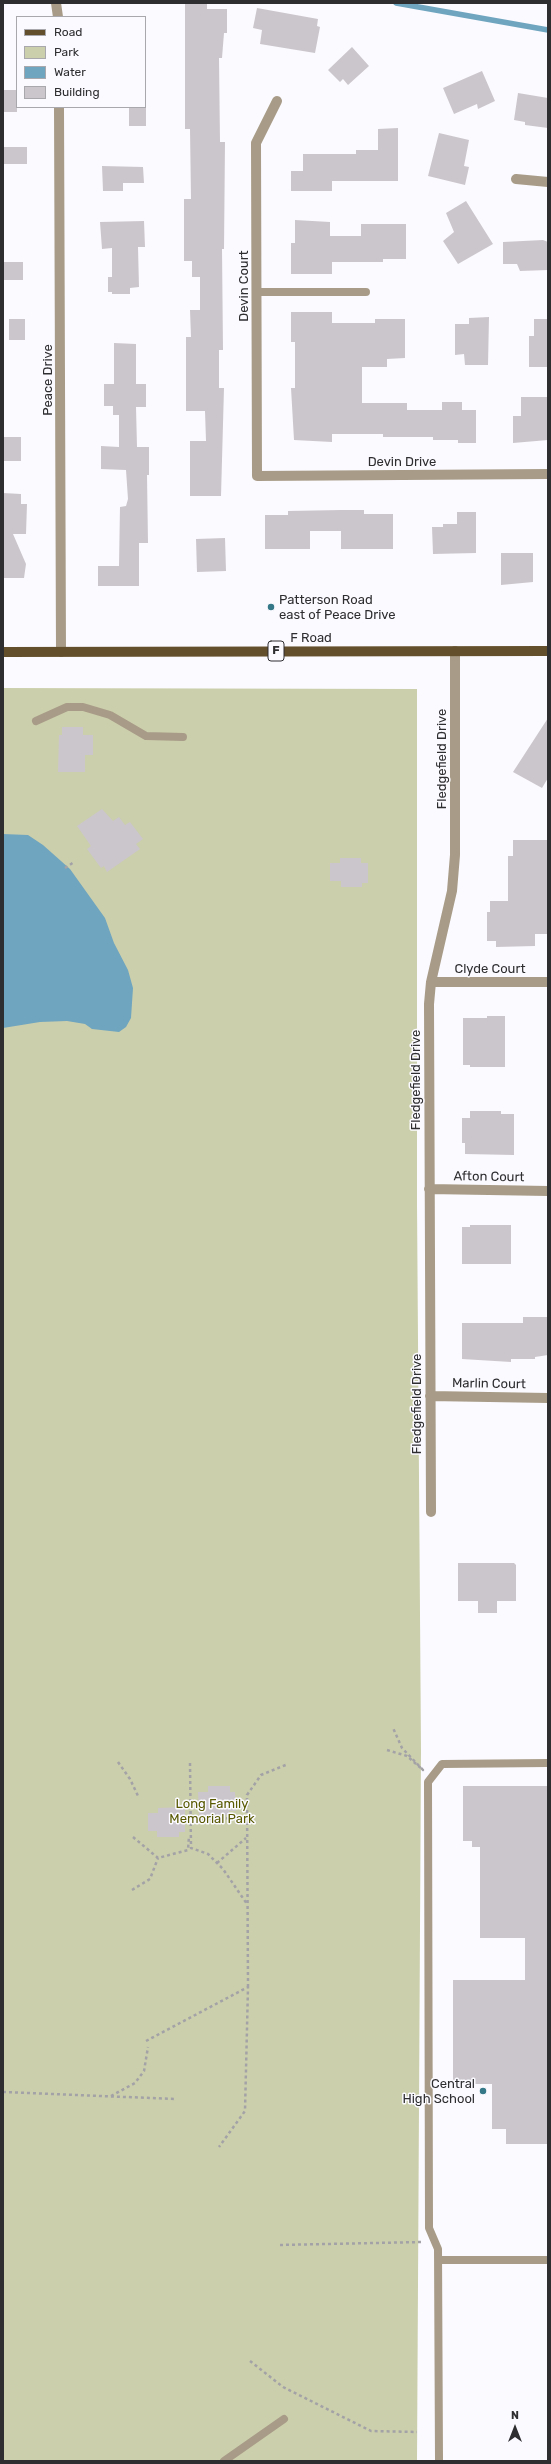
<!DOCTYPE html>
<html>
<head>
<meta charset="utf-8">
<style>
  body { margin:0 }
  #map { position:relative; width:551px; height:2464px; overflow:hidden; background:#fbfaff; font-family:Rubik,sans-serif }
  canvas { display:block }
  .frame { position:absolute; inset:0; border:4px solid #2e2d30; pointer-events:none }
  .legend { position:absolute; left:16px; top:16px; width:130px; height:92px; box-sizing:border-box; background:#fbfaff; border:1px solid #a9a8ac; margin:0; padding:5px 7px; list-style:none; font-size:12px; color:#2e2d30 }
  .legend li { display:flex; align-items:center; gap:8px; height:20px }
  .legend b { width:20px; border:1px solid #a9a8ac }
  .north { position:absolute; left:495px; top:2408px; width:40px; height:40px; -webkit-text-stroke:3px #fbfaff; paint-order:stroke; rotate:0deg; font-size:11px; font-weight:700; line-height:16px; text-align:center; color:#2e2d30 }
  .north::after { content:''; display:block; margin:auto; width:14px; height:18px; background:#2e2d30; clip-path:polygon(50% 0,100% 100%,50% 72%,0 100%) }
</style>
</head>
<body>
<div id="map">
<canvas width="551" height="2464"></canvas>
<div class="frame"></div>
<ul class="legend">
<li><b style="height:5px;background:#634f2b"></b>Road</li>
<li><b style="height:11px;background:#cccfac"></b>Park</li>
<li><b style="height:11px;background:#6fa5bf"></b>Water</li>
<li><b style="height:11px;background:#cbc6cc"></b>Building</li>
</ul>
<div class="north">N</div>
</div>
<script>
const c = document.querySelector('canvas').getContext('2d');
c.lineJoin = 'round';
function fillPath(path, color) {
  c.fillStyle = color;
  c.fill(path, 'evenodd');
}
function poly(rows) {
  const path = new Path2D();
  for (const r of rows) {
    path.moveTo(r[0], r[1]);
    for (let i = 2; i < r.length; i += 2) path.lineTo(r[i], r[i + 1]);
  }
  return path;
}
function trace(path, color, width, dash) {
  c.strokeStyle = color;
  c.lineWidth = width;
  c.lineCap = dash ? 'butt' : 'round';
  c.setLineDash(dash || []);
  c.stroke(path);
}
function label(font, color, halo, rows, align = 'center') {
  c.font = font + ' Rubik,sans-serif';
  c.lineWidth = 3;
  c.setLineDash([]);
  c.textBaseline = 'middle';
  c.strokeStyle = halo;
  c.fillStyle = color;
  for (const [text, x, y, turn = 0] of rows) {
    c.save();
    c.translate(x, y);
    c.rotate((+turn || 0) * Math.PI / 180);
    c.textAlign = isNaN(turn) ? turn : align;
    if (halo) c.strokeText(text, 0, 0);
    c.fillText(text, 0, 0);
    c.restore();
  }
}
fillPath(poly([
  [3,688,417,689,417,1204,421,1751,417,2461,3,2461]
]), '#cccfac');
fillPath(poly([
  [3,834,28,835,43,845,70,869,105,918,114,943,128,970,133,988,131,1018,126,1027,119,1032,92,1029,85,1024,67,1021,40,1022,3,1028]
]), '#6fa5bf');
trace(poly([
  [396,3,548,30]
]), '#6fa5bf', 5.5);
fillPath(poly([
  [185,4,207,4,207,9,227,9,227,33,224,33,222,58,219,58,220,142,225,142,224,249,222,249,223,350,219,350,219,388,224,388,221,496,190,496,190,441,206,441,205,411,186,411,186,337,191,337,190,310,200,310,200,277,192,277,192,261,184,261,184,199,191,199,190,129,185,129],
  [257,8,318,19,317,26,320,27,315,53,260,44,262,30,253,28],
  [352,47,369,66,348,85,343,79,340,82,328,70],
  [482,71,495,101,478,109,477,104,454,114,443,88],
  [3,90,17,90,17,112,3,112],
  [518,93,548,98,548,128,525,125,525,122,514,120],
  [129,107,146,107,146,126,129,126],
  [398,128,398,181,332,181,332,191,291,191,291,171,303,171,303,154,356,154,356,150,378,150,378,129],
  [439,133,469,140,464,166,469,167,465,185,428,176],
  [3,147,27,147,27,164,3,164],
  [102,166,143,167,144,183,123,183,123,191,103,191],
  [466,201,493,244,458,264,443,241,454,232,446,213],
  [295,220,330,222,330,236,361,236,361,224,406,224,406,259,383,259,383,262,332,262,332,274,291,274,291,243,295,243],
  [144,221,145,247,138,247,139,287,130,288,130,294,112,294,112,292,108,292,108,277,112,277,112,248,102,249,100,222],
  [543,240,548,242,548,270,520,271,517,264,503,264,503,242],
  [3,262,23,262,23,280,3,280],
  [291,312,332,312,332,323,375,323,375,319,405,319,405,358,387,359,387,367,362,367,362,403,407,403,407,410,442,410,442,402,462,402,462,410,476,410,476,443,458,443,458,440,433,440,433,437,383,437,383,434,332,434,332,442,294,440,291,388,295,388,295,342,291,342],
  [489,317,488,365,465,365,464,354,455,355,455,324,469,324,469,318],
  [9,319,25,319,25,340,9,340],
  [534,319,548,319,548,367,529,367,529,336,534,336],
  [114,343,136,344,136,384,146,384,146,407,136,407,137,447,149,447,149,475,147,475,148,543,139,543,139,586,98,586,98,566,119,566,120,507,126,506,128,499,126,470,101,469,101,446,119,447,119,415,113,415,113,406,104,406,104,384,114,384],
  [521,397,548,397,548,440,513,443,513,416,521,416],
  [3,437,21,437,21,461,3,461],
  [3,493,21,494,21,504,27,504,26,534,13,534,26,564,24,578,3,578],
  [341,510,364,510,364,514,393,514,393,549,341,549,341,531,310,531,310,549,265,549,265,515,288,515,288,511],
  [457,512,476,512,476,553,433,554,432,527,443,527,443,524,457,524],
  [225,538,226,571,197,572,196,539],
  [501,553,533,553,533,582,501,585],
  [548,718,548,778,542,788,513,772],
  [62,727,83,727,83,735,93,735,93,755,85,755,85,772,58,772,59,735,62,735],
  [102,809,113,821,119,817,125,825,130,822,143,839,136,844,140,849,107,872,104,866,101,868,87,849,91,846,77,826],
  [513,840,548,840,548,934,535,934,535,946,496,947,496,941,487,941,487,912,490,912,490,901,508,901,508,856,513,856],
  [340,858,361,858,361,863,368,863,368,883,362,883,362,887,341,887,341,881,330,881,330,863,340,863],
  [487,1016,505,1016,505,1067,470,1067,470,1065,463,1065,463,1018,487,1018],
  [470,1111,501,1111,501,1114,514,1114,514,1155,465,1154,465,1143,462,1143,462,1118,470,1118],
  [470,1225,511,1225,511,1264,462,1264,462,1227,470,1227],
  [523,1317,548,1317,548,1355,535,1357,535,1359,511,1359,511,1362,462,1359,462,1323,523,1323],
  [458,1563,514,1563,516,1565,516,1601,497,1601,497,1613,478,1613,478,1601,458,1601],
  [208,1786,230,1786,230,1792,235,1792,236,1811,229,1811,229,1815,199,1815,198,1792,208,1792],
  [463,1786,548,1786,548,2144,506,2144,506,2129,492,2129,492,2084,455,2084,453,2079,453,1980,525,1980,525,1938,480,1938,480,1847,472,1847,472,1841,463,1841],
  [185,1807,185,1832,179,1832,179,1837,157,1837,157,1831,148,1831,148,1813,158,1813,158,1808]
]), '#cbc6cc');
trace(poly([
  [65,868,74,862],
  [387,1750,407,1756,423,1770,402,1748,393,1728],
  [118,1762,130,1779,139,1798],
  [190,1763,191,1848,208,1854,223,1869,247,1904],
  [190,1819,247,1818],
  [133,1837,158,1858,188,1850,189,1836],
  [217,1863,246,1838],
  [132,1890,150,1879,158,1858],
  [248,1987,247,1795,261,1775,288,1764],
  [146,2041,248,1987,245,2111,219,2147],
  [3,2092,175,2099],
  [111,2096,135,2083,144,2071,148,2047],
  [280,2245,422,2242],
  [250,2361,283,2387,371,2431,417,2432]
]), '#a3a2a6', 2.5, [3, 3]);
trace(poly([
  [257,292,366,292],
  [36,721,67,707,83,707,110,715,146,736,183,737],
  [438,2260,548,2260],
  [224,2461,284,2419],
  [439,2461,438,2249,429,2228,428,1782,442,1764,548,1763]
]), '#a89c88', 8);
trace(poly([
  [56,3,58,17],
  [277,101,256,143,257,476,548,474],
  [59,107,61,652],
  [516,179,548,182],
  [431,982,548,982],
  [429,1189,548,1191],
  [430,1396,548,1398],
  [431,1512,429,1004,431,982,452,891,455,855,455,651]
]), '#a89c88', 10);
trace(poly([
  [3,652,548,651]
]), '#634f2b', 10);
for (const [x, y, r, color] of [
  [271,607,4,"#357888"],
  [483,2091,4,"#357888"]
]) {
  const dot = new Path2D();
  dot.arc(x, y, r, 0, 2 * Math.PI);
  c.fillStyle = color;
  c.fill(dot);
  trace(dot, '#fbfaff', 1.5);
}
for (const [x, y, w] of [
  [276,651,16]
]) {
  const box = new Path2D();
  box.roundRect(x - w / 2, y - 10, w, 20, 3);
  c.fillStyle = '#fbfaff';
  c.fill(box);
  trace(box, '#2e2d30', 1);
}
label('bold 12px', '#2e2d30', null, [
  ["F",276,651]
]);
label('13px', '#2e2d30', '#fbfaff', [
  ["Devin Court",244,286,-90],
  ["Peace Drive",48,380,-90],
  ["Devin Drive",402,462],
  ["F Road",311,638],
  ["Fledgefield Drive",442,759,-90],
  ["Clyde Court",490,969],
  ["Fledgefield Drive",416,1080,-90],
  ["Afton Court",489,1177,1],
  ["Marlin Court",489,1384,1],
  ["Fledgefield Drive",417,1404,-90]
]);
label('13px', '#2e2d30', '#fbfaff', [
  ["Patterson Road",279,600],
  ["east of Peace Drive",279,615],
  ["Central",475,2084,"right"],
  ["High School",475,2099,"right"]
], 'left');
label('13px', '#585900', '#fbfaff', [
  ["Long Family",212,1804],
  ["Memorial Park",212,1819]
]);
</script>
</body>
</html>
